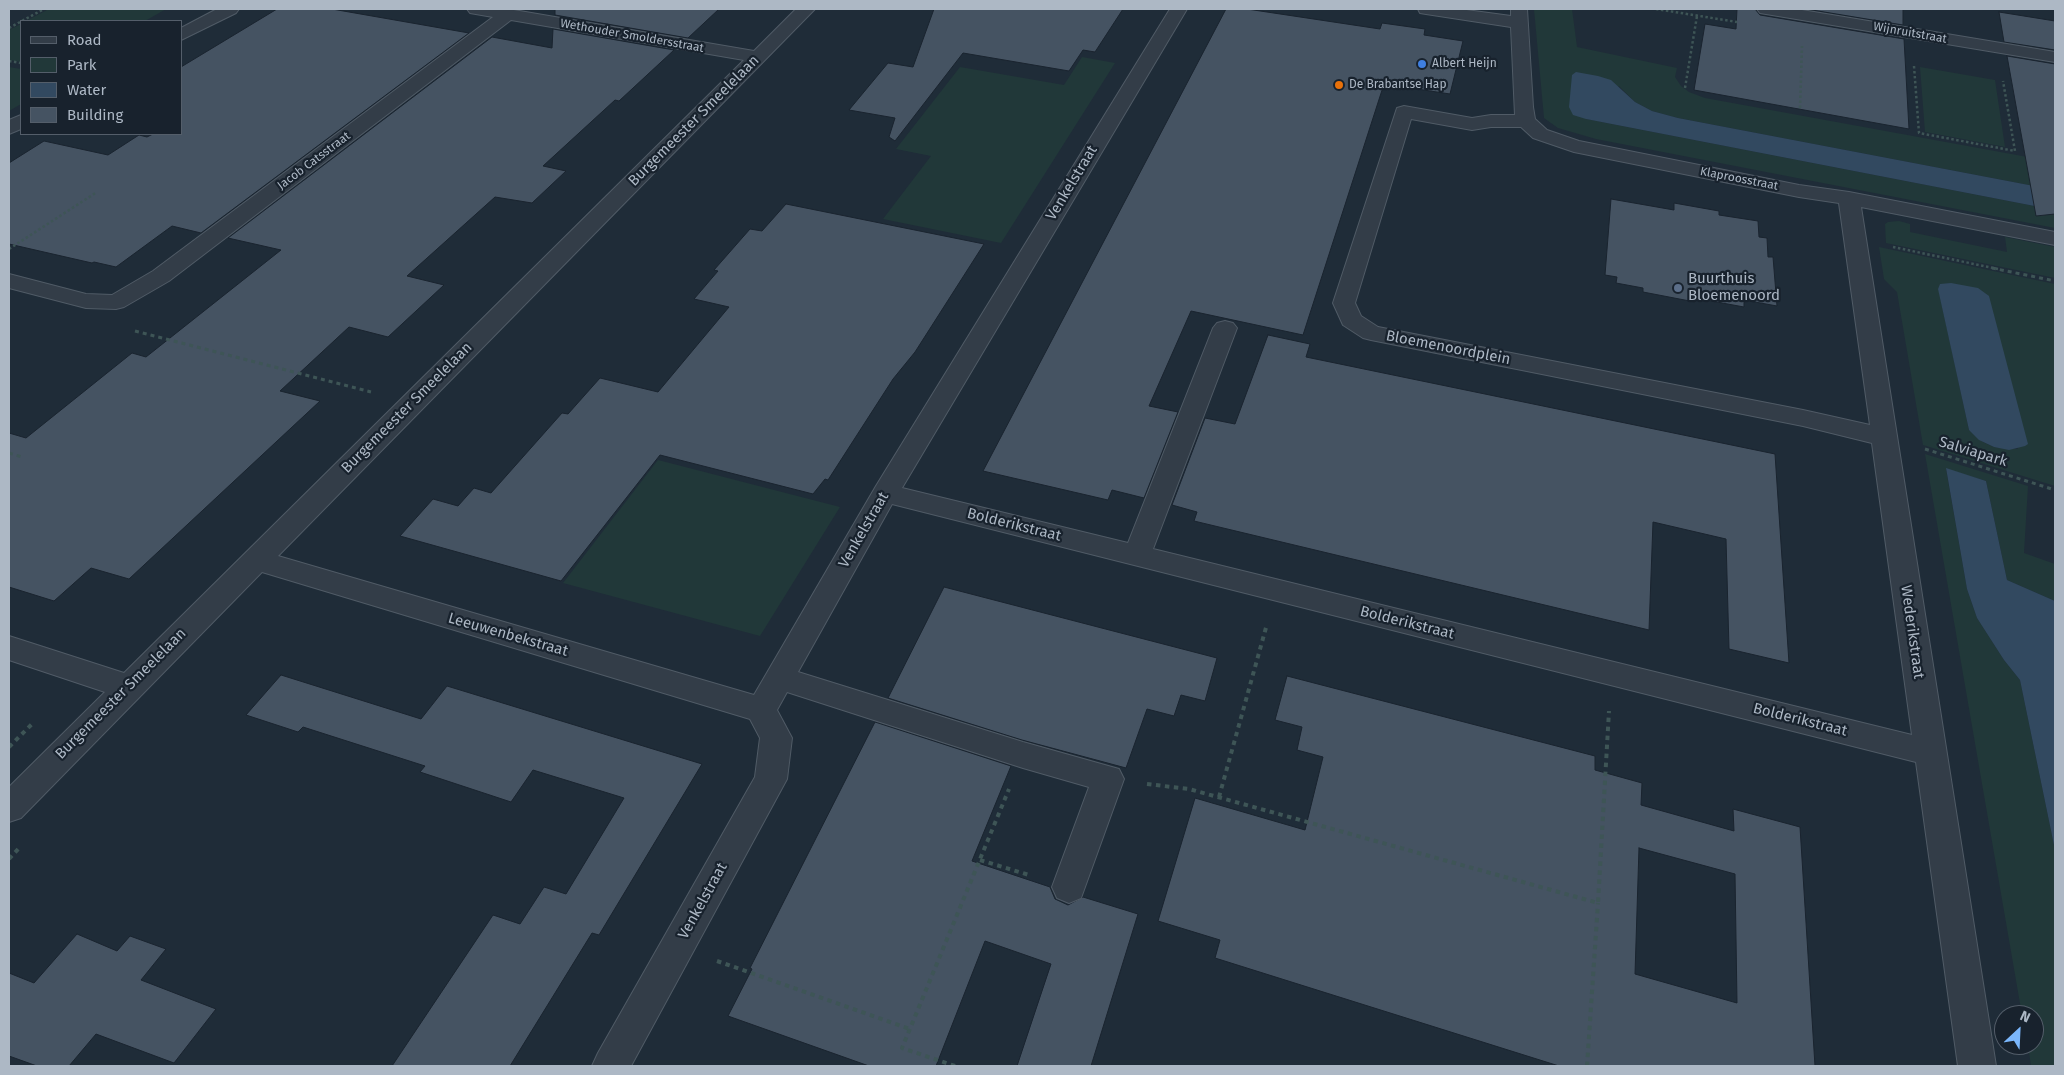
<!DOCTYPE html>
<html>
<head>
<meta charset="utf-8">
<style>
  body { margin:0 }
  #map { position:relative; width:2064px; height:1075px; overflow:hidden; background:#1f2c38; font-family:"Fira Sans",sans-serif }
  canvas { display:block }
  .frame { position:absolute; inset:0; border:10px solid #adb8c5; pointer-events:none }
  .legend { position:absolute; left:20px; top:20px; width:162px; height:115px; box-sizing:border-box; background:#18222d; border:1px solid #545e6a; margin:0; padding:6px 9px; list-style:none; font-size:15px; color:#adb8c5 }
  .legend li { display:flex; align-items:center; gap:10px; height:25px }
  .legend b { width:25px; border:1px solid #545e6a }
  .north { position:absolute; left:1994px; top:1005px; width:50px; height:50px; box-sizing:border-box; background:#18222d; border:1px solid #545e6a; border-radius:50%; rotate:25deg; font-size:14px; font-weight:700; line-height:20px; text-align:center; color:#adb8c5 }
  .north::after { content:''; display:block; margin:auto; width:18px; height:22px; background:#7bb7fc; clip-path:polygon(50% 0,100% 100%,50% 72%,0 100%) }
</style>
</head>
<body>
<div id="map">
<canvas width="2064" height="1075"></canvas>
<div class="frame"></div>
<ul class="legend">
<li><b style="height:6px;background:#333d48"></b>Road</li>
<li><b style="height:14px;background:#213839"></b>Park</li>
<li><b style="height:14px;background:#324960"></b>Water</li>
<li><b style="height:14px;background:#455362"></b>Building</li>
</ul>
<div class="north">N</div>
</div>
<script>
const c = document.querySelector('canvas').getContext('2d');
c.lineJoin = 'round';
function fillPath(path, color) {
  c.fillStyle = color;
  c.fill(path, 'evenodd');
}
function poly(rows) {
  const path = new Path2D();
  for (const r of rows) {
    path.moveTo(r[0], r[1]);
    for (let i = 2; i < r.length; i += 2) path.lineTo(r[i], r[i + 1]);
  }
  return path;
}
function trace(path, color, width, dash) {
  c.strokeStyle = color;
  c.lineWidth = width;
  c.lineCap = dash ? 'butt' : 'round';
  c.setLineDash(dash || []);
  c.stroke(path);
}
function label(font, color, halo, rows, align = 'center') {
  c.font = font + ' "Fira Sans",sans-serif';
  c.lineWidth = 4.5;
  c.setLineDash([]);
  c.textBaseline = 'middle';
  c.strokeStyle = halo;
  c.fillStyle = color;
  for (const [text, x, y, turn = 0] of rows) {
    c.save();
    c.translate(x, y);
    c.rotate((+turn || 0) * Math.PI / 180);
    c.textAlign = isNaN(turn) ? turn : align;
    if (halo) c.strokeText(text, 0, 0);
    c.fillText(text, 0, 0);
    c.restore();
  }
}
fillPath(poly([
  [49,9,166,9,145,21,26,21],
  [1534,9,1572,9,1577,47,1677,68,1675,77,1681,86,1689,92,1705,98,2055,162,2055,190,1678,118,1652,111,1635,102,1619,86,1586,119,2055,210,2055,228,1596,139,1558,128,1544,118],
  [21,24,21,62,9,60,9,30],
  [1082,57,1115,63,1001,243,883,219,931,156,896,149,960,67,1064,85],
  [9,67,21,69,21,104,9,111],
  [1920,67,1995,80,2005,147,1925,132],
  [1899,221,1910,224,1910,232,2007,252,2005,237,2055,247,2055,278,1886,243,1885,224,1888,222],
  [1879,247,2055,284,2055,486,1923,445,1897,292,1884,279],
  [1938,287,2018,449,1994,447,1983,442,1969,430],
  [1925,454,2028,486,2024,553,2055,564,2055,601,2007,580,1986,481,1946,469,1967,589,1977,618,2004,660,2020,680,2055,850,2055,1066,2031,1066,2028,1045,2034,1045,2034,1015,2022,1015],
  [658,460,840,507,760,636,563,583]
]), '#213839');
fillPath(poly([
  [1576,72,1598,76,1611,80,1635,102,1652,111,1678,118,2055,190,2055,210,1586,119,1573,115,1569,107,1572,75],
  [1951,283,1978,288,1989,296,2028,444,2025,446,2009,450,1994,447,1979,440,1969,430,1938,289,1940,284],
  [1946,468,1986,481,2007,580,2055,601,2055,850,2020,680,2004,660,1977,618,1967,589]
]), '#324960');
const building = poly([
  [277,9,332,9,469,33,201,233,172,226,116,267,94,262,92,263,9,244,9,163,44,141,108,155,139,135,147,137,153,134,181,134,181,67,277,9],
  [555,9,719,9,688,38,555,15,555,9],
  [934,9,1123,9,1095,52,1083,50,1069,71,963,53,895,141,889,137,895,118,849,110,888,63,913,67,934,9],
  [1226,9,1247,9,1380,29,1382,23,1425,29,1424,35,1463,41,1450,94,1384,84,1303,335,1191,311,1149,406,1178,412,1144,498,1112,490,1108,500,983,471,1226,9],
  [1737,9,1755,9,1760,15,1904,39,1909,129,1694,90,1705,24,1736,29,1737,9],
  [1806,9,1903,9,1903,25,1806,9],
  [1999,12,2055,21,2055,50,2004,42,1999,12],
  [553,29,674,50,619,101,615,100,543,166,566,171,532,203,495,197,407,276,444,285,388,337,349,327,280,391,320,401,129,579,91,568,54,601,9,587,9,433,26,438,132,353,146,357,281,250,228,238,492,37,552,48,553,29],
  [2007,56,2055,64,2055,214,2036,216,2007,56],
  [1611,199,1674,210,1674,203,1719,211,1719,215,1758,221,1759,237,1767,238,1768,257,1773,257,1777,306,1744,300,1744,307,1695,298,1695,302,1643,292,1643,288,1616,283,1617,277,1605,275,1611,199],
  [786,204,984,244,915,352,893,379,828,480,825,479,813,494,660,455,561,581,400,536,433,499,458,506,474,488,491,493,562,413,568,414,600,378,658,392,729,307,694,299,718,271,714,270,750,229,762,231,786,204],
  [1268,335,1310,344,1306,357,1775,454,1789,663,1729,649,1726,539,1653,522,1649,630,1194,521,1197,512,1172,505,1205,418,1235,424,1268,335],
  [944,587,1217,658,1205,701,1181,695,1174,716,1147,709,1126,768,1022,740,888,698,944,587],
  [281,675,421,719,447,686,702,764,599,935,592,933,510,1066,392,1066,493,915,520,924,544,887,566,894,624,798,533,770,511,802,420,772,425,766,303,727,298,732,246,715,281,675],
  [1287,676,1595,756,1595,770,1642,783,1641,805,1734,831,1733,809,1800,827,1815,1066,1559,1066,1215,958,1220,940,1158,921,1195,798,1305,830,1323,757,1297,750,1302,727,1275,720,1287,676],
  [1639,848,1735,874,1737,1003,1635,974,1639,848],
  [875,722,1011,766,972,861,1050,887,1055,899,1068,905,1083,897,1138,914,1091,1066,1017,1066,1051,964,985,941,936,1066,869,1066,728,1016,752,969,750,968,875,722],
  [77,934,117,951,130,936,166,949,141,980,216,1009,174,1063,96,1034,69,1066,37,1066,9,1056,9,973,34,983,77,934]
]);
fillPath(building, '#455362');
trace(building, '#1a242f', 1);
const minor = poly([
  [217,9,239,9,236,13,181,40,181,28,217,9],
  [467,9,508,9,754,51,796,9,815,9,278,556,754,695,876,486,1170,9,1187,9,902,488,1128,543,1213,328,1217,323,1225,321,1233,323,1237,328,1153,549,1912,735,1872,443,1803,426,1371,340,1363,338,1343,325,1333,303,1397,108,1404,106,1472,118,1491,115,1515,115,1511,27,1426,14,1420,13,1418,9,1459,9,1511,16,1511,9,1527,9,1533,107,1535,119,1547,130,1579,141,1799,185,1849,192,2055,232,2055,245,1861,207,1996,1066,1958,1066,1916,762,892,504,798,672,1023,742,1119,769,1124,779,1081,898,1069,903,1057,898,1052,887,1089,787,1023,768,787,692,777,710,792,738,787,779,631,1066,592,1066,598,1053,755,777,760,738,750,719,262,572,21,818,9,822,9,787,105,692,9,660,9,636,124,673,744,60,511,20,169,281,124,307,116,309,86,308,9,288,9,274,86,294,112,295,153,271,493,17,470,13,467,9],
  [1411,119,1472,130,1491,127,1521,127,1533,138,1574,152,1799,197,1839,203,1870,425,1803,410,1378,327,1361,316,1355,303,1411,119],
  [1757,9,1796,9,2055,52,2055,62,1766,14,1760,13,1757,9],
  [21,115,21,129,9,134,9,120,21,115]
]);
trace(minor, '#505b66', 2);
trace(poly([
  [1656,9,1737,22],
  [9,28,44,9],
  [9,61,21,63],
  [1914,66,1919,133,2015,151,2003,81],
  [1685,88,1697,16],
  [1800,108,1802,46],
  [1893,247,1998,269],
  [9,249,97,192]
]), '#3e5556', 2.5, [2.5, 2.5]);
trace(poly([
  [1992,268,2055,281],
  [135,331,371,392],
  [1925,449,2055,490],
  [9,453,22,457]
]), '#3e5556', 3, [4, 4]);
trace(poly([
  [9,747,32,724],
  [1147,784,1189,789,1598,903,1609,711],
  [1219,797,1267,624],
  [9,859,20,847],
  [980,860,1029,875],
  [717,961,910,1029],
  [955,1066,902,1048,1009,789],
  [1587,1066,1598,903]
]), '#3e5556', 4, [4.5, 4.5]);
fillPath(minor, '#333d48');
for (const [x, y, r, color] of [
  [1422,64,5,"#3f7fe0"],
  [1339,85,5,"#e8710a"],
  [1678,288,5,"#5c6f8a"]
]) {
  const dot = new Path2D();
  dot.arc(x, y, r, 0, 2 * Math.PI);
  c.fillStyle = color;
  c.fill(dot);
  trace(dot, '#18222d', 2);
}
label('12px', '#adb8c5', '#18222d', [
  ["Wijnruitstraat",1910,33,10],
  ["Wethouder Smoldersstraat",632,36,10],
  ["Jacob Catsstraat",314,161,-37],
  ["Klaproosstraat",1739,179,11]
]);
label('12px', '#adb8c5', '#18222d', [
  ["Albert Heijn",1432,64],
  ["De Brabantse Hap",1349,85]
], 'left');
label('15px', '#adb8c5', '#18222d', [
  ["Burgemeester Smeelelaan",694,121,-45],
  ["Venkelstraat",1072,183,-59],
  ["Bloemenoordplein",1448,348,11],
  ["Burgemeester Smeelelaan",407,408,-45],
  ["Salviapark",1973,452,17],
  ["Bolderikstraat",1014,525,14],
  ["Venkelstraat",864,530,-60],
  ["Bolderikstraat",1407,623,14],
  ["Wederikstraat",1912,632,82],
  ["Leeuwenbekstraat",508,635,16],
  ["Burgemeester Smeelelaan",121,694,-45],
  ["Bolderikstraat",1800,720,14],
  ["Venkelstraat",703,901,-61]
]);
label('15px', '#adb8c5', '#18222d', [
  ["Buurthuis",1688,279],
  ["Bloemenoord",1688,296]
], 'left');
</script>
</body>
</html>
